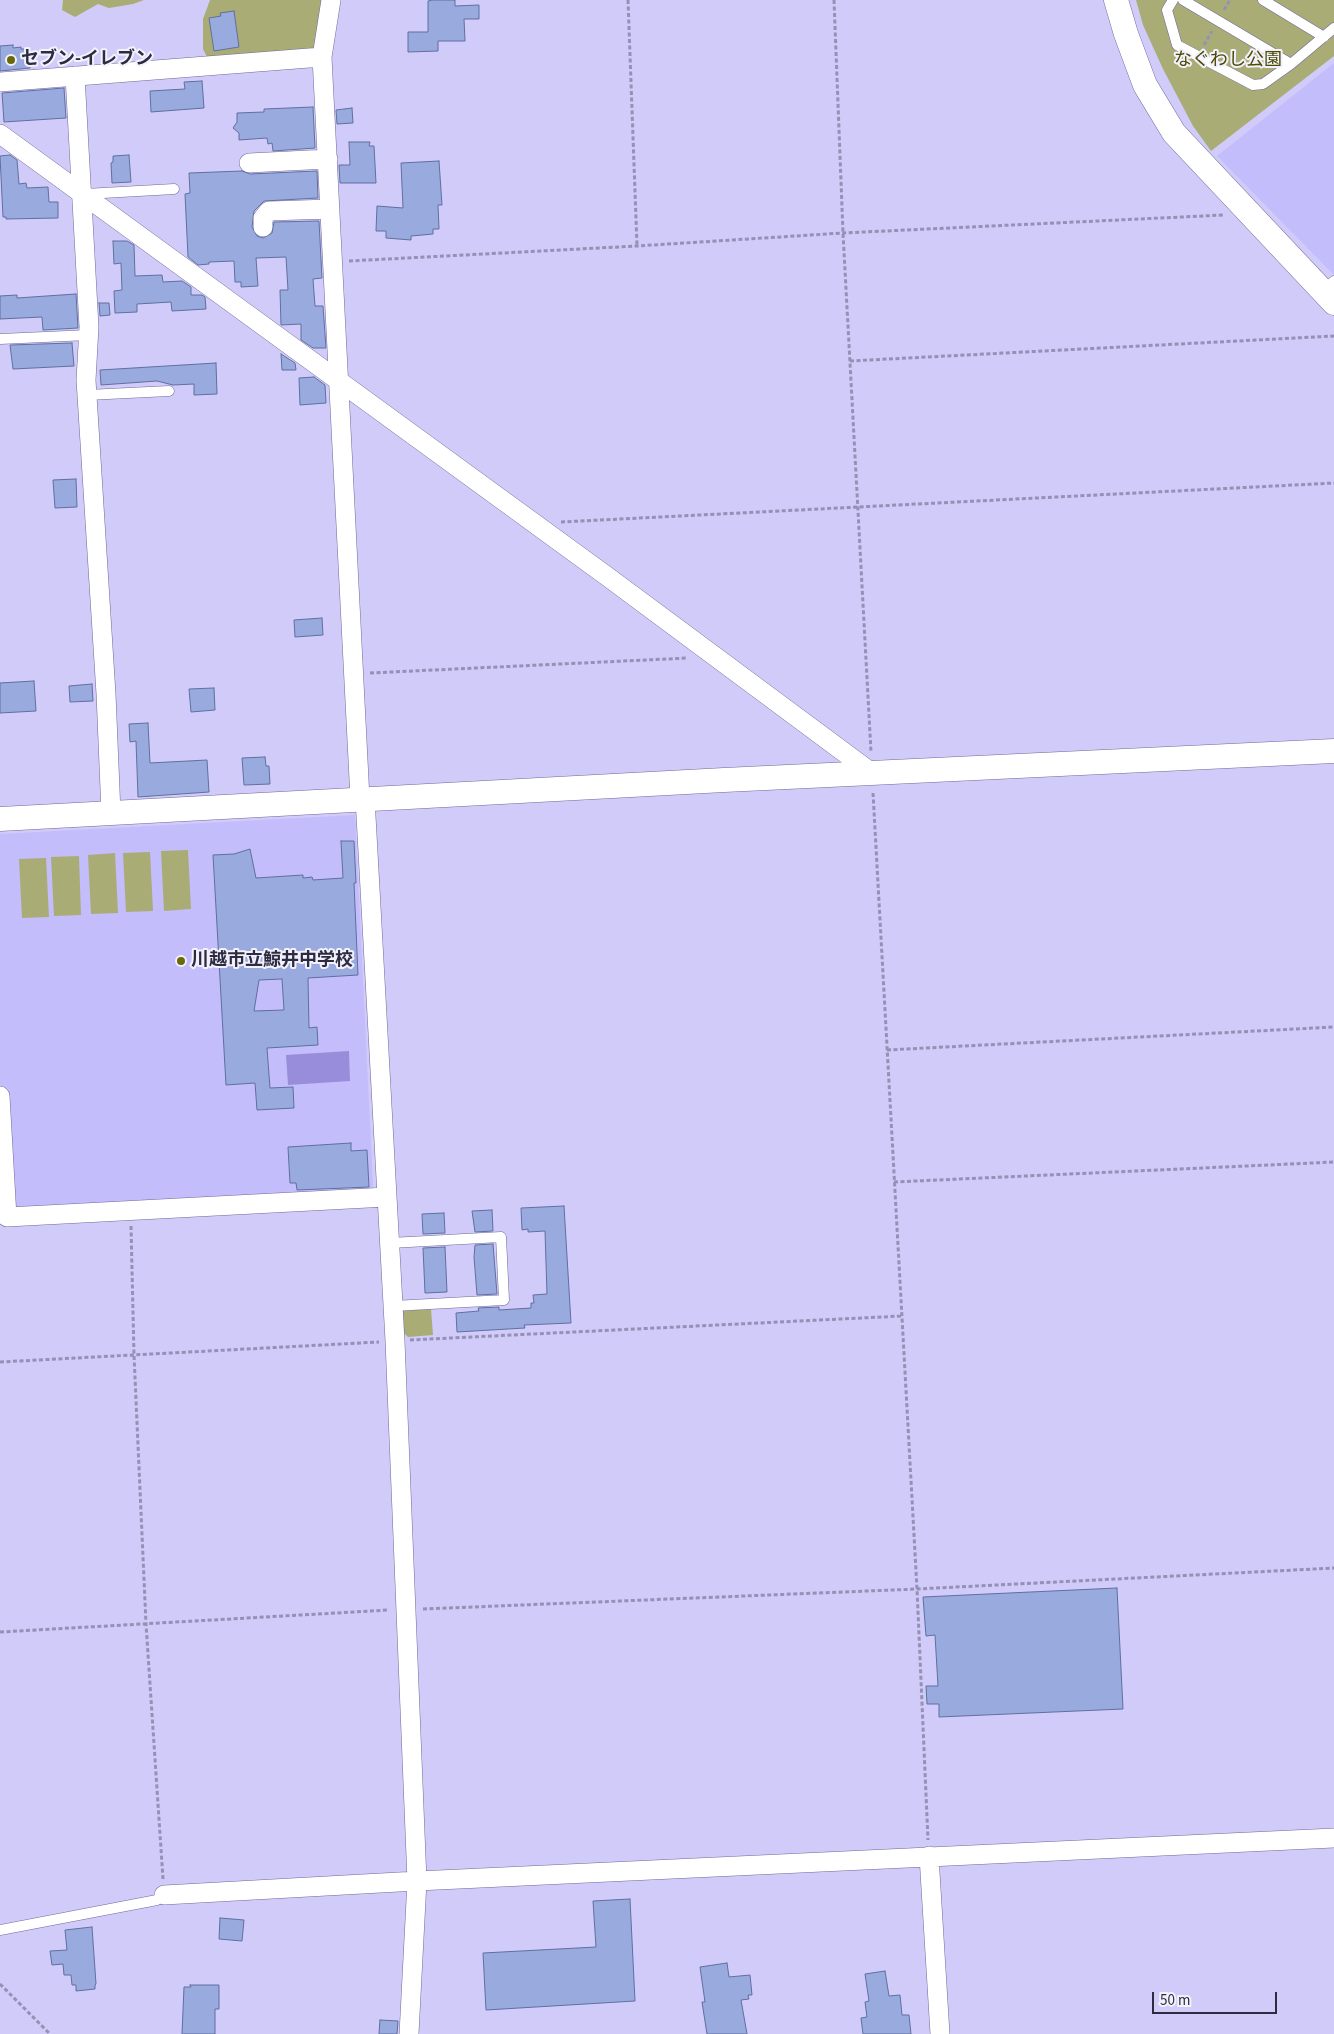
<!DOCTYPE html>
<html>
<head>
<meta charset="utf-8">
<style>
  body { margin:0 }
  #map { position:relative; width:1334px; height:2034px; overflow:hidden; background:#d0cbf8; font-family:"Source Sans 3",sans-serif }
  canvas { display:block }
  .scale { position:absolute; left:1152px; top:1992px; width:125px; height:22px; box-sizing:border-box; border:2px solid #2d2b40; border-top:0; padding-left:6px; font-size:15px; line-height:18px; white-space:nowrap; color:#2d2b40; -webkit-text-stroke:4px #f2f1fc; paint-order:stroke }
</style>
</head>
<body>
<div id="map">
<canvas width="1334" height="2034"></canvas>
<div class="scale">50 m</div>
</div>
<script>
const c = document.querySelector('canvas').getContext('2d');
c.lineJoin = 'round';
function fillPath(path, color) {
  c.fillStyle = color;
  c.fill(path, 'evenodd');
}
function poly(rows) {
  const path = new Path2D();
  for (const r of rows) {
    path.moveTo(r[0], r[1]);
    for (let i = 2; i < r.length; i += 2) path.lineTo(r[i], r[i + 1]);
  }
  return path;
}
function trace(path, color, width, dash) {
  c.strokeStyle = color;
  c.lineWidth = width;
  c.lineCap = dash ? 'butt' : 'round';
  c.setLineDash(dash || []);
  c.stroke(path);
}
function label(font, color, halo, rows, align = 'center') {
  c.font = font + ' "Source Sans 3","Noto Sans JP",sans-serif';
  c.lineWidth = 4;
  c.setLineDash([]);
  c.textBaseline = 'middle';
  c.strokeStyle = halo;
  c.fillStyle = color;
  for (const [text, x, y, turn = 0] of rows) {
    c.save();
    c.translate(x, y);
    c.rotate((+turn || 0) * Math.PI / 180);
    c.textAlign = isNaN(turn) ? turn : align;
    if (halo) c.strokeText(text, 0, 0);
    c.fillText(text, 0, 0);
    c.restore();
  }
}
fillPath(poly([
  [1334,63,1334,275,1217,156],
  [355,815,373,1186,368,1193,17,1210,13,1206,8,1088,0,1088,0,834]
]), '#c4bdfb');
fillPath(poly([
  [63,0,144,0,133,4,109,8,98,4,75,17,62,10],
  [210,0,324,0,314,50,207,57,203,49,203,19],
  [1136,0,1334,0,1334,56,1211,151,1193,126,1163,69,1143,25],
  [188,850,191,909,164,911,161,851],
  [150,852,153,911,126,912,123,853],
  [115,853,118,913,91,914,88,855],
  [79,856,81,915,54,916,51,857],
  [46,858,49,917,22,918,19,859],
  [431,1309,433,1335,408,1337,399,1328,398,1311]
]), '#aaac76');
fillPath(poly([
  [349,1051,350,1081,288,1085,286,1055]
]), '#988ddb');
const building = poly([
  [432,0,455,0,455,6,479,5,479,19,464,19,465,41,438,41,438,51,408,52,408,32,428,32,428,1,432,0],
  [234,11,239,47,214,51,209,18,221,16,220,13,234,11],
  [13,45,13,48,21,47,21,49,27,49,30,68,0,71,0,46,13,45],
  [202,81,204,108,151,112,150,91,185,89,184,82,202,81],
  [64,88,66,118,4,122,2,93,64,88],
  [313,107,315,148,273,151,272,143,268,144,267,138,239,140,239,133,233,128,237,122,237,113,264,112,264,109,313,107],
  [352,108,353,123,337,124,336,110,352,108],
  [349,142,370,142,369,146,374,146,376,183,340,183,339,165,350,165,349,142],
  [10,155,17,160,19,184,26,183,27,188,48,187,49,202,58,202,58,218,6,219,6,217,3,217,0,156,10,155],
  [129,155,131,182,112,183,111,163,113,162,113,156,129,155],
  [439,161,442,205,438,205,439,229,433,229,433,234,411,236,411,240,386,238,386,231,376,231,377,206,403,208,401,163,439,161],
  [242,171,250,174,317,171,318,198,264,201,254,211,252,227,257,236,263,238,272,233,274,222,319,221,322,278,313,279,315,306,323,306,326,348,313,348,301,340,301,324,281,325,280,290,288,290,286,257,256,258,258,286,241,287,241,282,235,282,234,261,209,262,209,264,198,265,188,257,185,194,190,193,189,173,242,171],
  [113,241,127,241,134,245,135,276,162,275,163,282,182,281,191,287,191,295,202,295,205,297,206,309,172,311,171,302,137,304,137,312,115,313,114,291,122,290,121,263,114,264,113,241],
  [76,294,78,328,43,330,42,317,0,319,0,296,17,295,17,298,76,294],
  [99,303,109,303,110,315,100,316,99,303],
  [72,343,74,366,13,369,10,345,72,343],
  [281,354,295,363,296,370,282,370,281,354],
  [216,363,217,394,194,395,194,384,173,385,157,381,101,385,100,370,216,363],
  [314,377,325,385,326,403,300,405,299,378,314,377],
  [76,479,77,507,55,508,53,480,76,479],
  [322,618,323,635,295,637,294,620,322,618],
  [34,681,36,711,0,713,0,683,34,681],
  [92,684,93,701,70,702,69,686,92,684],
  [214,688,215,710,191,712,189,689,214,688],
  [148,723,150,763,207,760,209,792,138,797,136,741,130,742,129,724,148,723],
  [265,757,266,766,269,766,270,784,244,785,242,758,265,757],
  [341,841,354,841,356,883,354,883,358,975,308,978,309,1028,317,1027,318,1045,267,1048,270,1088,293,1087,294,1108,257,1110,255,1083,226,1085,213,855,234,854,250,849,256,878,303,875,303,878,312,877,313,880,343,878,341,841],
  [282,979,284,1010,254,1011,259,980,282,979],
  [351,1143,351,1151,367,1150,369,1187,297,1190,296,1183,290,1183,288,1147,351,1143],
  [564,1206,571,1323,524,1325,525,1328,457,1332,456,1313,479,1311,478,1308,499,1307,499,1310,531,1308,531,1303,534,1303,533,1295,547,1294,545,1231,528,1232,528,1229,522,1230,521,1208,564,1206],
  [492,1210,493,1231,475,1232,472,1211,492,1210],
  [444,1213,445,1233,423,1234,422,1214,444,1213],
  [493,1244,497,1294,477,1295,474,1257,475,1245,493,1244],
  [445,1247,447,1292,425,1293,423,1248,445,1247],
  [1117,1588,1123,1709,939,1717,939,1704,927,1704,926,1686,938,1686,935,1635,926,1636,923,1597,1117,1588],
  [630,1899,635,2001,486,2010,483,1953,596,1947,593,1901,630,1899],
  [220,1918,244,1920,242,1941,219,1939,220,1918],
  [92,1927,96,1984,95,1985,95,1989,76,1991,76,1985,72,1985,71,1975,64,1975,63,1964,52,1965,50,1951,67,1950,65,1930,92,1927],
  [727,1963,729,1977,750,1975,752,1995,748,1995,749,1999,741,2000,747,2034,707,2034,702,2002,705,2002,700,1967,727,1963],
  [885,1971,889,1996,900,1995,902,2015,909,2015,911,2034,863,2034,861,2018,867,2017,865,2002,869,2001,865,1974,885,1971],
  [190,1985,219,1985,219,2009,215,2009,215,2034,182,2034,184,1987,191,1987,190,1985],
  [380,2020,398,2021,397,2034,379,2034,380,2020]
]);
fillPath(building, '#99aade');
trace(building, '#606f9f', 1);
const service = poly([
  [1173,0,1167,10,1177,45,1253,85,1263,84,1291,64,1334,28],
  [1183,0,1291,64],
  [1263,0,1324,37],
  [85,194,174,189],
  [1323,291,1334,281],
  [0,339,89,335],
  [87,395,169,391],
  [390,1243,501,1237,504,1300,393,1306],
  [0,1930,157,1900,164,1895]
]);
const minor = poly([
  [331,0,322,57,360,799],
  [75,76,89,327,86,380,106,694,111,813],
  [0,82,322,57],
  [0,134,608,577,872,773],
  [249,163,328,159],
  [263,227,263,218,269,211,330,209],
  [365,798,395,1341,417,1881,409,2034],
  [0,1096,7,1217,387,1197],
  [929,1856,940,2034],
  [164,1895,417,1881,1334,1838]
]);
const tertiary = poly([
  [1116,0,1126,34,1145,85,1174,133,1334,303],
  [0,819,724,780,1334,751]
]);
trace(service, '#6f689a', 11);
trace(minor, '#6f689a', 20);
trace(tertiary, '#6f689a', 25);
trace(poly([
  [628,0,637,246],
  [834,0,843,233,871,752],
  [1224,10,1230,0],
  [1204,45,1212,31],
  [349,261,637,246,843,233,1224,215],
  [850,361,1334,336],
  [561,522,1334,483],
  [370,673,688,658],
  [873,793,917,1589,928,1840],
  [887,1050,1334,1027],
  [894,1182,1334,1162],
  [131,1226,134,1355,146,1624,163,1879],
  [410,1340,902,1316],
  [0,1362,379,1342],
  [423,1609,917,1589,1334,1568],
  [0,1632,389,1610],
  [0,1984,50,2034]
]), '#9591b6', 3, [4, 2.5]);
trace(service, '#fff', 10);
trace(minor, '#fff', 19);
trace(tertiary, '#fff', 24);
for (const [x, y, r, color] of [
  [11,60,5,"#696906"],
  [181,961,5,"#696906"]
]) {
  const dot = new Path2D();
  dot.arc(x, y, r, 0, 2 * Math.PI);
  c.fillStyle = color;
  c.fill(dot);
  trace(dot, '#f2f1fc', 2);
}
label('bold 18px', '#2d2b40', '#f2f1fc', [
  ["セブン-イレブン",21,60],
  ["川越市立鯨井中学校",191,961]
], 'left');
label('18px', '#4a4a01', '#f2f1fc', [
  ["なぐわし公園",1228,61]
]);
</script>
</body>
</html>
